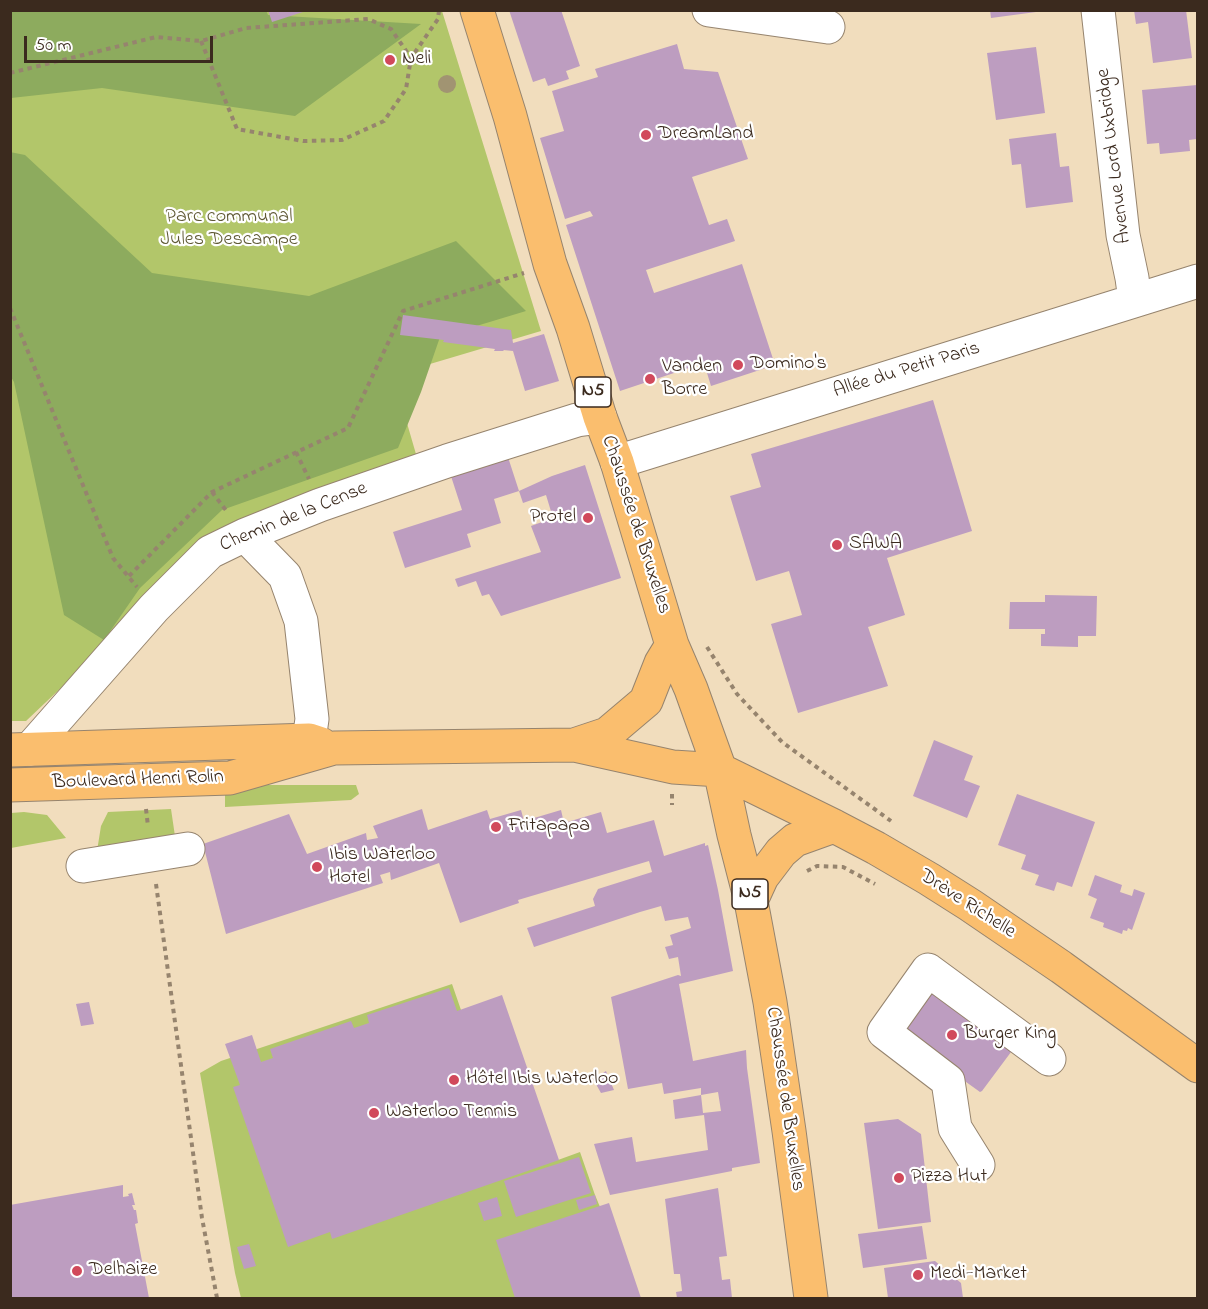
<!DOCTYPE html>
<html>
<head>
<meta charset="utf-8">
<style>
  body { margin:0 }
  #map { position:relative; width:1208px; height:1309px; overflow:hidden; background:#f1ddbd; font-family:"Indie Flower",sans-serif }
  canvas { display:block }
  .frame { position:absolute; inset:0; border:12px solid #3b2a1e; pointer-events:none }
  .scale { position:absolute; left:24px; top:36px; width:189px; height:27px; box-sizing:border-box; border:3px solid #3b2a1e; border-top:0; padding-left:8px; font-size:18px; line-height:21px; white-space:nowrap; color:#3b2a1e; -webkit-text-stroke:4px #fff; paint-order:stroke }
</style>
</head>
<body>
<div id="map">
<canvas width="1208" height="1309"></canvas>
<div class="frame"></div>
<div class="scale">50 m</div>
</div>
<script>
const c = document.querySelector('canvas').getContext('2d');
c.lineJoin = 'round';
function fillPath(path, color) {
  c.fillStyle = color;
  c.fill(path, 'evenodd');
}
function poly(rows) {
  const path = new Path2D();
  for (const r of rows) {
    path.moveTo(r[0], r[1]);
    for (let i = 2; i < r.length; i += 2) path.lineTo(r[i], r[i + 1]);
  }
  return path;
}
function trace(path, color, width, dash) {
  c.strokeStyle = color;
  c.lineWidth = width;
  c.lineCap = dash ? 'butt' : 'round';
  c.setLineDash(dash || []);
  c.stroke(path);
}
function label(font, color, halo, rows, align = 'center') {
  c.font = font + ' "Indie Flower",sans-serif';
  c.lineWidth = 4.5;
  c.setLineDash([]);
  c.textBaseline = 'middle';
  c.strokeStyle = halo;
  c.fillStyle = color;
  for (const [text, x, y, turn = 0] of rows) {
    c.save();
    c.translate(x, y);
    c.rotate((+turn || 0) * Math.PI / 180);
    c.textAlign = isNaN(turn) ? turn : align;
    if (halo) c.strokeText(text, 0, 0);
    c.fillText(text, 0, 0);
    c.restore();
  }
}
fillPath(poly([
  [10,11,442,11,541,331,393,375,418,461,218,539,26,721,11,721],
  [267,785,356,785,359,794,351,800,225,807,225,789],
  [171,809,176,843,97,851,101,826,108,812],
  [24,812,47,815,66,838,11,848,11,813],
  [452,984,461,1010,558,1160,580,1152,595,1195,638,1298,241,1298,235,1273,200,1073,221,1061]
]), '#b2c66a');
fillPath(poly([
  [266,10,268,15,421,24,295,116,102,88,11,98,10,11],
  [10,152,25,155,152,273,309,296,456,241,526,311,440,337,421,392,398,448,222,510,140,588,104,640,64,615,14,382,11,377]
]), '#8dab5e');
fillPath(poly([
  [268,10,306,10,306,11,272,22],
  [509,10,561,10,580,66,566,71,569,79,548,86,545,78,533,82],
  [990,10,1035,10,1036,12,991,18],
  [1134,10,1186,10,1192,58,1153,63,1148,22,1136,24],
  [677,44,684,69,718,72,748,159,692,177,709,225,727,219,735,241,646,270,654,293,742,264,775,365,711,386,704,363,620,391,566,225,593,216,590,211,565,219,540,138,564,131,552,91,598,77,595,69],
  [1036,47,1045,113,996,120,987,53],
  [1197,85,1197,139,1189,140,1190,151,1160,154,1159,143,1147,144,1142,90],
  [1056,133,1060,167,1069,166,1073,202,1026,208,1021,164,1012,165,1009,139],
  [403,315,511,330,513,343,544,334,559,381,525,391,513,351,503,350,504,351,494,351,495,349,443,342,444,340,400,335],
  [933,400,972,531,887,558,905,615,868,627,888,686,798,713,771,624,802,615,789,571,756,581,730,496,761,487,751,454],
  [506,451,519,491,494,499,501,523,467,534,471,547,405,568,393,532,462,510,449,470],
  [585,465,621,578,501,616,489,594,482,596,476,581,458,587,455,579,541,552,531,526,553,518,546,495,523,503,519,491,552,476],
  [1045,595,1097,596,1096,636,1078,636,1078,647,1041,646,1041,634,1045,634,1045,629,1009,629,1010,602,1045,602],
  [934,740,973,756,964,780,980,786,967,818,913,796],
  [1017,794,1095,822,1072,887,1057,882,1054,891,1035,885,1039,875,1021,869,1026,855,998,845],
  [422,809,428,830,487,810,490,819,521,810,524,821,561,810,564,823,601,812,607,833,654,820,664,856,705,843,705,846,708,845,718,890,733,971,679,984,693,1061,746,1050,747,1068,760,1163,732,1168,732,1171,610,1195,594,1144,632,1137,636,1162,708,1150,704,1115,675,1119,673,1100,701,1095,703,1113,721,1111,718,1092,701,1095,701,1088,664,1094,662,1083,628,1089,611,997,678,975,681,976,678,957,669,959,665,947,673,945,670,935,691,928,688,917,665,921,661,906,640,912,534,947,527,928,595,906,593,899,598,889,652,872,649,861,518,900,519,903,460,923,439,863,391,880,390,872,380,875,383,883,226,934,203,844,289,814,307,854,366,833,367,840,378,838,373,826],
  [1095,875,1122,885,1120,892,1132,896,1134,889,1145,893,1132,930,1128,928,1127,931,1123,930,1122,934,1103,927,1104,923,1090,918,1097,899,1088,895],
  [930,982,1017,1044,982,1091,980,1092,895,1031],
  [449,988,457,1011,502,995,559,1160,332,1239,330,1232,288,1247,233,1087,240,1085,225,1044,252,1035,261,1062,273,1058,270,1049,351,1021,354,1028,369,1023,367,1015],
  [89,1002,94,1024,81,1026,76,1004],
  [606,1071,614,1090,601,1093,593,1079],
  [898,1119,921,1134,931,1222,878,1229,864,1123],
  [579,1157,591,1193,516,1217,504,1181],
  [123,1185,123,1197,129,1196,128,1194,132,1193,135,1205,132,1205,134,1210,136,1210,138,1223,135,1224,149,1298,10,1298,10,1205],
  [718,1188,727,1256,719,1257,722,1280,730,1279,732,1298,677,1298,676,1292,682,1291,680,1274,674,1274,665,1199],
  [595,1195,597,1204,579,1210,576,1200],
  [497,1197,502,1216,484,1221,478,1203],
  [609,1203,641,1298,515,1298,496,1240],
  [922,1226,927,1259,863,1268,858,1234],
  [249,1244,256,1266,244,1269,237,1247],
  [935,1261,961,1283,963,1298,888,1298,884,1268]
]), '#bd9dc0');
const minor = poly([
  [709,10,828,27],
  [1098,10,1123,235,1132,278,1135,300],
  [617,462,1198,281],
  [245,535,285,576,301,621,312,719,309,740],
  [30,749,154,608,210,552,245,535,320,505,447,461,577,420,600,417],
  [83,866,188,849],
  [978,1165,955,1128,948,1081,884,1032,928,970,1049,1059]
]);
const major = poly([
  [477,10,510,116,550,264,573,328,600,417,617,462,672,645,691,689,720,770,734,835,751,901,770,1002,789,1131,811,1298],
  [574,745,607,734,646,701,661,663,672,645],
  [10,750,309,740,321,744],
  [10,785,230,778,334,748,574,745,673,767,720,770,834,826,876,848,929,879,970,905,1061,967,1198,1066],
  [751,901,762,877,781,852,795,840,834,826]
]);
trace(minor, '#96846e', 35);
trace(major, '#96846e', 35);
trace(poly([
  [201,41,237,129,303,141,342,140,384,121,406,89,411,58,438,19,439,10],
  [10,73,156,37,201,41,246,28,368,19,391,29,411,58],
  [10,308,113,558,137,587],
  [296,452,309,479],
  [212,492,228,513],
  [129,576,212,492,348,428,403,311,524,273],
  [707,647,737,694,782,742,891,821],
  [672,794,672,805],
  [146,809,148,826],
  [807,871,817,866,843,867,875,884],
  [156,884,202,1218,217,1298]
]), '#96846e', 4, [4.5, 4.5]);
trace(minor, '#fff', 33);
trace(major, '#fabe6e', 33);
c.fillStyle = '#a19472';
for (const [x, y] of [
  [447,84]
]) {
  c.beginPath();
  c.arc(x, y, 9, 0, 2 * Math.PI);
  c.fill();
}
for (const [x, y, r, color] of [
  [390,60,6,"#d1495b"],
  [646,135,6,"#d1495b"],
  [738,365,6,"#d1495b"],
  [650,379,6,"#d1495b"],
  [588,518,6,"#d1495b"],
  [837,545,6,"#d1495b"],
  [496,827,6,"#d1495b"],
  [317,867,6,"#d1495b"],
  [952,1035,6,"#d1495b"],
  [454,1080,6,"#d1495b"],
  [374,1113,6,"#d1495b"],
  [899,1178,6,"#d1495b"],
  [77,1271,6,"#d1495b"],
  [918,1275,6,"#d1495b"]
]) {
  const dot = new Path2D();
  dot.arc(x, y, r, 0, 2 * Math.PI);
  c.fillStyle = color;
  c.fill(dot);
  trace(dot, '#fff', 2);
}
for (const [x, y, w] of [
  [593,392,36],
  [750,894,36]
]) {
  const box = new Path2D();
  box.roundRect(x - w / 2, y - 15, w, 30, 4.5);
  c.fillStyle = '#fff';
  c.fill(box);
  trace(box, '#3b2a1e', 1.5);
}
label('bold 18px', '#3b2a1e', null, [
  ["N5",593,392],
  ["N5",750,894]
]);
label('20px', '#3b2a1e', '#fff', [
  ["Neli",402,60],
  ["DreamLand",658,135],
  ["Domino's",750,365],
  ["Vanden",662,368],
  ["Borre",662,391],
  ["Protel",576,518,"right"],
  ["SAWA",849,545],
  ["Fritapapa",508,827],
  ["Ibis Waterloo",329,856],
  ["Hotel",329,879],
  ["Burger King",964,1035],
  ["Hôtel Ibis Waterloo",466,1080],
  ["Waterloo Tennis",386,1113],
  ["Pizza Hut",911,1178],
  ["Delhaize",89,1271],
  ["Medi-Market",930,1275]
], 'left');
label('20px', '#3b2a1e', '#fff', [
  ["Avenue Lord Uxbridge",1115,156,-97],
  ["Allée du Petit Paris",907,371,-17],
  ["Chemin de la Cense",294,518,-22],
  ["Chaussée de Bruxelles",635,525,72],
  ["Boulevard Henri Rolin",138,781,-2],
  ["Drève Richelle",967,905,33],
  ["Chaussée de Bruxelles",784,1099,82]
]);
label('20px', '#5f5935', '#fff', [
  ["Parc communal",229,218],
  ["Jules Descampe",229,241]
]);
</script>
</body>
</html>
